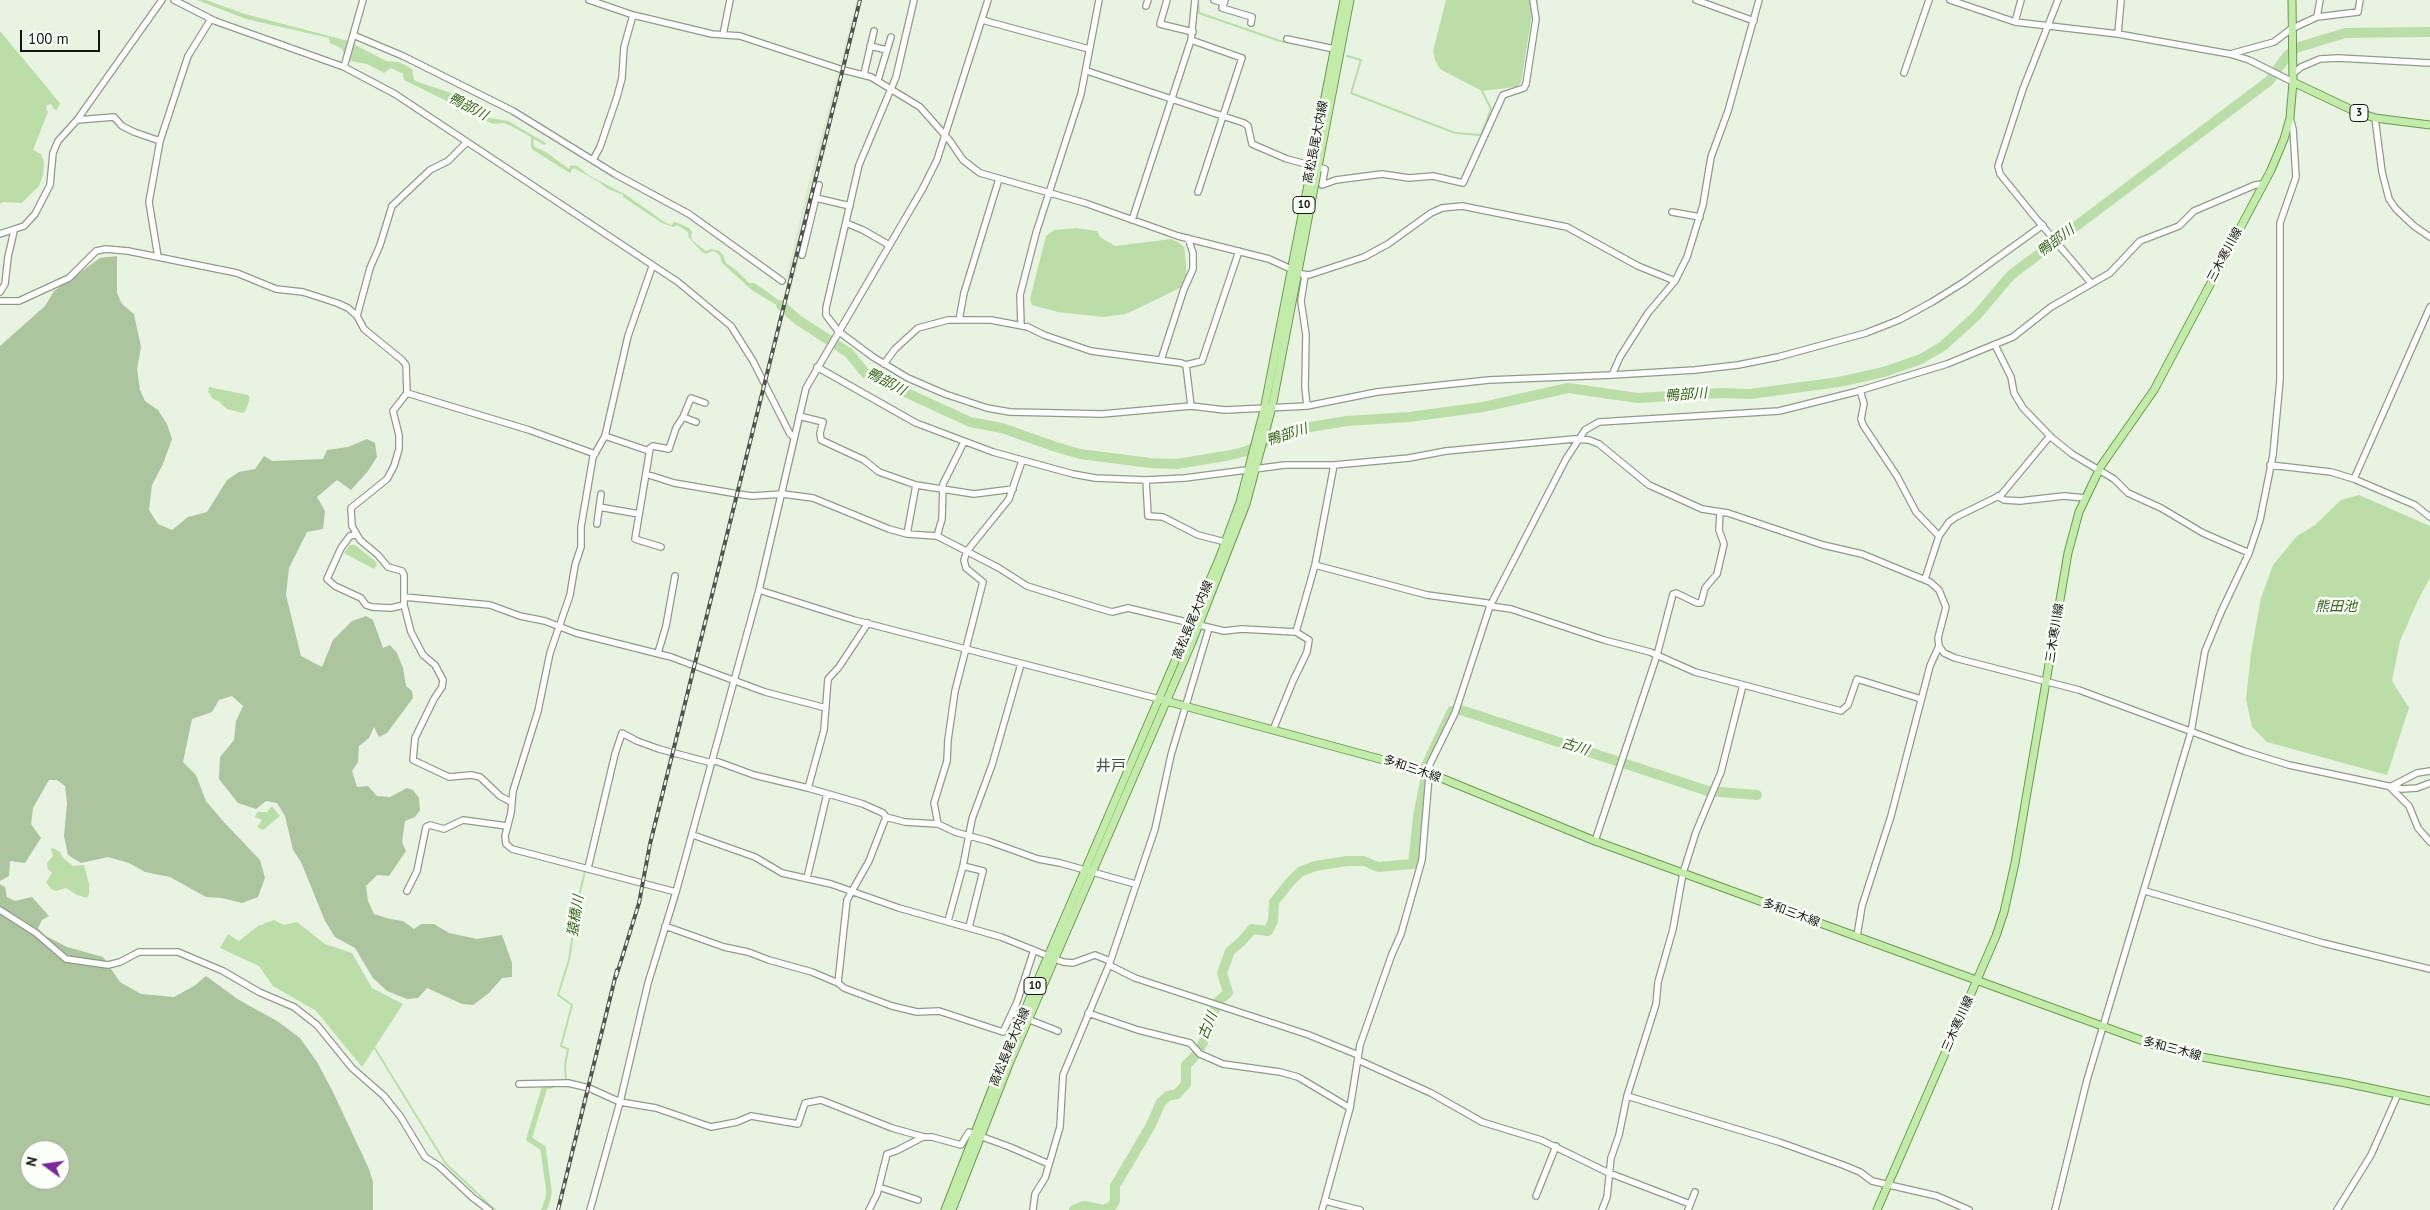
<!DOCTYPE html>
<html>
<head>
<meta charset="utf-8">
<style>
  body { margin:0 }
  #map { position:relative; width:2430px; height:1210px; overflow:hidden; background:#e8f4e1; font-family:"PT Sans",sans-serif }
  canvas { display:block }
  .north { position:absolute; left:20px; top:1140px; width:50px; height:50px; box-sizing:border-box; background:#fafff7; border:1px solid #9ea29b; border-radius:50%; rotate:284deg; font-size:14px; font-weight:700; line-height:20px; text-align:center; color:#131711 }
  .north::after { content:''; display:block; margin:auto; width:18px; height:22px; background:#7a2999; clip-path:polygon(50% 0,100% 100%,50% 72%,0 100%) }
  .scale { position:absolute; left:20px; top:30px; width:80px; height:22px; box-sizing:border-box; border:2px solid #131711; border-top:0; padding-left:6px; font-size:15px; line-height:18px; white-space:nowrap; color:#131711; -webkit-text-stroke:4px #fafff7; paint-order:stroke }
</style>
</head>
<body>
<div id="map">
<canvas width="2430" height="1210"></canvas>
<div class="north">N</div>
<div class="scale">100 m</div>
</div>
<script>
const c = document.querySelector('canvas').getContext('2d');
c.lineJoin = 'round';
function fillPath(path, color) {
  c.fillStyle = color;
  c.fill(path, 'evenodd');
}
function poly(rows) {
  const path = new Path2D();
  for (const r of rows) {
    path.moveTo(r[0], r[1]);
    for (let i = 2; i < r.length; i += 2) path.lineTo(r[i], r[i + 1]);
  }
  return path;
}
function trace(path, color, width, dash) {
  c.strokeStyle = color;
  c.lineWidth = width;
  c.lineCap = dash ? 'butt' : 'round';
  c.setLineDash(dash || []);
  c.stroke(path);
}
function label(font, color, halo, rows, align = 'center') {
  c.font = font + ' "PT Sans","Noto Sans JP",sans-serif';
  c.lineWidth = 5;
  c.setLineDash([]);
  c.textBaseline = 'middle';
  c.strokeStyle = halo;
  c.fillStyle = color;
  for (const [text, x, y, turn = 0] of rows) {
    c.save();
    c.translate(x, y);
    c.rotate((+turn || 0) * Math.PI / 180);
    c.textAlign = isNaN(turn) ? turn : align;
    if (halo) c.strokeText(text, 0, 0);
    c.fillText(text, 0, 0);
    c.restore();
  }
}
fillPath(poly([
  [857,0,862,0,792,286,785,284,808,186]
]), '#d9ead0');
fillPath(poly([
  [117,256,117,293,122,304,134,314,141,347,137,369,140,390,145,401,158,410,167,424,172,439,163,464,152,485,149,510,158,524,172,530,188,517,207,512,227,480,239,472,255,469,264,456,272,461,323,459,327,450,348,447,367,439,375,443,377,457,368,471,351,490,337,480,317,497,325,511,323,529,307,532,289,568,286,595,301,656,322,667,333,640,352,621,366,616,373,620,383,648,390,645,397,653,403,668,406,686,412,691,413,698,387,733,379,737,374,727,369,738,359,746,358,762,352,771,357,787,368,786,377,796,390,797,407,788,413,790,419,798,420,810,415,817,405,821,402,842,406,851,389,876,377,875,366,886,368,901,374,914,390,919,403,921,414,929,421,924,434,924,449,933,477,939,502,935,512,963,512,977,502,978,489,993,473,1005,462,1004,427,988,418,998,407,999,387,991,373,978,355,948,335,937,325,921,301,862,293,850,285,816,277,803,266,801,256,809,238,803,219,779,220,757,234,740,236,721,243,706,232,696,219,700,212,712,192,719,183,762,196,775,206,801,223,821,260,860,265,878,258,897,242,903,222,898,206,897,170,877,145,872,129,863,108,857,81,863,68,855,64,836,67,803,65,786,57,780,49,780,33,808,31,824,41,838,25,863,10,861,9,876,0,881,0,346,45,306,54,291,100,258],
  [0,884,5,887,7,897,15,901,32,897,49,916,42,920,38,928,44,935,67,947,103,957,120,982,141,994,174,997,194,986,206,976,239,1000,277,1021,300,1038,317,1062,333,1092,369,1169,373,1182,373,1210,0,1210],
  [30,1150,60,1150,60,1180,30,1180]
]), '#acc59f');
fillPath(poly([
  [197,0,206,0,245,14,348,41,386,61,398,62,405,65,412,69,414,80,418,82,454,94,456,96,473,104,477,112,484,117,508,121,546,143,544,145,534,139,533,142,535,147,546,152,569,169,571,165,577,166,590,176,626,195,666,223,672,225,674,222,678,223,689,228,692,232,691,239,703,249,706,251,711,249,719,251,723,255,726,263,737,271,749,283,754,283,765,290,791,310,790,313,753,291,722,263,720,256,716,252,712,251,706,254,702,252,689,238,688,232,677,225,674,227,662,223,623,197,623,195,608,189,599,182,576,169,573,168,570,173,533,150,531,147,531,137,511,126,504,123,493,124,404,80,403,74,391,68,384,73,367,64,350,61,341,48,330,43,329,38,246,19],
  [1446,0,1530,0,1533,8,1521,83,1516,87,1482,91,1440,69,1435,60,1433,51],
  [0,31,60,103,57,110,54,109,51,104,47,105,46,109,48,112,33,150,41,154,44,162,43,175,39,186,22,203,3,202,0,204],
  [1076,228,1097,231,1100,237,1115,246,1171,239,1178,242,1184,247,1186,264,1186,276,1182,287,1126,314,1103,317,1058,312,1032,305,1030,299,1046,236,1054,230],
  [209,387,248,395,250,398,246,410,243,413,227,409,218,401,213,399,208,392],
  [2359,495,2430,526,2430,578,2418,600,2400,641,2392,681,2409,708,2387,775,2267,742,2252,727,2246,699,2251,653,2261,598,2273,565,2297,536,2315,525,2341,500],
  [350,545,355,545,375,561,377,565,374,569,344,553],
  [272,806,280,816,263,830,257,827,262,820,255,817,256,814,258,812,267,812],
  [53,848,60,852,63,858,73,866,84,865,89,884,89,894,87,898,77,895,66,888,56,891,51,889,46,882,52,873,48,869,47,863,53,856,51,849],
  [274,920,284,925,297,922,325,944,352,953,372,988,403,1004,362,1067,316,1011,273,986,259,966,220,948,228,934,239,941,258,926]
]), '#bbdea9');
trace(poly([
  [1198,1,1199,13,1280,41,1297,44],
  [1347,56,1361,60,1351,93,1455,133,1481,135,1491,109,1482,91],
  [374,1047,446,1164,495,1210],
  [566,1081,565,1065,568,1049,561,1046,572,1005,558,995,569,960,578,901,585,871]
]), '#bbdea9', 2);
trace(poly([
  [544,1210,548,1199,549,1191,543,1148,529,1139,545,1086,551,1086]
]), '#bbdea9', 5.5);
trace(poly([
  [781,305,798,320,849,353,866,374,970,422,1002,428,1053,446,1080,454,1150,463,1177,464,1231,455,1247,451,1286,432,1304,428,1347,421,1409,417,1483,407,1568,388,1638,398,1721,393,1750,394,1839,382,1884,372,1921,359,1943,346,1977,315,2011,275,2269,81,2287,56,2296,48,2345,33,2430,32],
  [1426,766,1452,711,1461,710,1708,791,1757,795],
  [1074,1210,1084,1206,1104,1210,1112,1206,1115,1201,1115,1186,1151,1125,1161,1102,1168,1096,1177,1094,1186,1084,1186,1065,1197,1054,1207,1035,1217,1002,1228,993,1222,973,1230,951,1242,941,1252,929,1268,931,1273,921,1274,902,1290,882,1300,872,1315,866,1347,861,1364,861,1378,867,1413,864,1418,817,1425,781]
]), '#bbdea9', 10);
const minor = poly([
  [174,0,215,21,344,67,395,94,678,282,731,326,753,361,790,434,794,437],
  [589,0,633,15,712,34,740,36,843,70,871,77,920,107,950,141,963,160,980,173,1085,203,1178,236,1269,259,1302,274,1309,275,1364,257,1388,244,1431,213,1442,208,1462,206,1567,227,1638,266,1675,281],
  [914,0,896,77,859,165,826,308,826,315,838,331,873,357,908,378,945,394,987,408,1010,412,1102,414,1191,406,1225,410,1307,406,1377,392,1489,380,1612,375,1620,357,1648,313,1675,281,1687,257,1703,205,1711,157,1728,111,1759,0],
  [1167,0,1160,24,1193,32],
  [1214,0,1224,3,1225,0],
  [1696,0,1754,21],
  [1950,0,2015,22,2118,34,2230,54,2249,60,2293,82],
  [2058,0,2023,89,1998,166,2000,174,2034,216,2091,283],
  [1224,3,1222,8,1252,17,1251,23],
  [1146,6,1148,0],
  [2317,17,2358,12,2360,0],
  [982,20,1089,49],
  [2015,22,2021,0],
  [2118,34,2121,0],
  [353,35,403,56,513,111,615,174,689,214,782,281],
  [723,35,730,0],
  [1287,39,1339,50],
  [1191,40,1242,58,1198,192],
  [870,46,887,50],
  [2230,54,2274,42,2291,29,2317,17,2320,0],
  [344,67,363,0],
  [1087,71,1244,123,1248,126,1252,144,1287,159,1325,169,1322,185,1336,180,1382,174,1409,178,1433,176,1463,183,1503,95,1524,88,1526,84,1536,19,1533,0],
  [1904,73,1929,0],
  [2294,73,2301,67,2320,59,2338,58,2430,63],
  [864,74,874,31],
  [878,80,891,37],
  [2375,118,2382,172,2389,199,2396,209,2414,226,2430,237],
  [77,120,114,117,122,126,134,132,160,141],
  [593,160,600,147,617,97,622,78,624,47,633,15],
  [816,198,850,206],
  [1672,212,1700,217],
  [1132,220,1191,40,1195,0],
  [846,223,863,230,889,245],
  [0,234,24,226,35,214,50,185,53,153,58,141,77,120,162,0],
  [802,255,819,185],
  [158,257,149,202,160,141,188,56,211,19],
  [652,267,628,336,605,436,593,457,581,527,581,547,575,565,570,595,550,653,538,711,513,791,511,813,505,836,506,844,512,849,676,892],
  [1305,275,1301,301,1306,335,1305,387,1307,406],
  [0,292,5,284,8,257,14,231],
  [0,301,19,301,69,278,96,251,106,249,128,251,237,273,276,289,303,292,337,303,348,308,357,316,364,329,402,360,406,365,407,393,393,411,399,435,399,449,394,466,387,479,351,508,352,526,360,540,378,555,388,567,402,571,404,575,404,605,411,632,423,655,435,665,443,680,442,687,434,699,415,738,413,760,449,777,471,775,480,777,500,796,511,802],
  [357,316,370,268,380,245,392,206,430,170,448,161,466,143],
  [959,320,964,293,999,179],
  [1021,325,1020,295,1036,233,1081,94,1099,0],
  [1995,345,2011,377,2014,393,2023,408,2052,438,2072,454,2114,479,2128,493,2161,508,2203,533,2249,553],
  [1161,360,1184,289,1193,269,1193,253,1188,238],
  [884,364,895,349,918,328,948,320,991,320,1028,327,1044,335,1091,351,1181,363,1186,365,1191,406],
  [1186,365,1202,361,1239,251],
  [817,367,916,423,993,452,1073,474,1095,478,1146,480,1185,478,1285,465,1334,465,1409,458,1446,451,1574,439,1589,440,1599,444,1649,485,1702,509,1728,513,1823,545,1862,554,1930,582,1939,590,1946,607,1938,638,1939,646,1944,653,1955,658,2079,690,2244,751,2289,765,2402,789,2417,788,2430,783],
  [1612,375,1695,370,1738,365,1778,357,1866,333,1899,320,1932,302,1964,282,2043,225],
  [1860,390,1864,404,1861,419,1863,425,1897,476,1916,512,1939,536,1925,579],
  [407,393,529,430,595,454],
  [799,416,823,422,820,433,821,440,864,460,879,472,916,485,974,494,1013,489],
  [696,422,683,417,691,398,705,403],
  [605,436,649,451],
  [2270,465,2331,472,2354,479,2415,505,2430,517],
  [646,474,674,483,738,494,752,496,783,494,813,498,889,529,907,534,937,536,999,568,1027,586,1098,608,1112,612,1128,608,1224,631,1242,629,1296,632,1309,640,1307,652,1293,681,1273,730],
  [2354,479,2430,307],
  [1146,480,1148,516,1163,517,1198,535,1229,543],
  [1998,496,2004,500,2020,501,2064,496,2085,498],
  [599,507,639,514],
  [597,524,601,494],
  [907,534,916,485],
  [355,535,350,536,341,548,327,579,335,586,361,598,366,605,372,607,391,608,404,605],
  [937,536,942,519,943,484,964,442],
  [1939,536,1949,522,1956,517,2001,495,2050,436],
  [661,547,635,539,648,461,650,448,653,446,669,449,676,428,683,417],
  [1315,565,1427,595,1487,603,1490,606,1511,609,1604,640,1650,652,1695,672,1841,711,1848,705,1857,679,1921,699],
  [759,590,854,620,1159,699],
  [404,597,490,605,520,616,545,621,576,633,671,657,765,692,826,708],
  [1296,632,1315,565,1334,465],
  [658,653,666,626,675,576],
  [713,760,754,775,808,788,863,804,883,813,886,817,905,822,938,824,955,832,988,841,1038,859,1060,863,1135,884],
  [2430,771,2417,773,2390,787,2409,806,2418,828,2430,842],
  [808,788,824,730,828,679,839,667,868,623],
  [938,824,934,803,947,761,948,740,955,691,983,582,966,568,964,560,967,551,1009,499,1022,461],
  [693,835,755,857,782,873,831,884,899,908,1001,937,1063,962,1073,963,1095,955,1110,961],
  [1595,841,1657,655,1673,594,1676,593,1697,603,1701,603,1705,588,1717,574,1724,544,1719,530,1720,512],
  [963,866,983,871,969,927],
  [588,868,615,754,622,733,637,741,659,749,712,763],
  [807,878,827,794],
  [407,891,417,871,426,827,430,825,444,829,463,820,507,826],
  [2145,891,2323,943,2430,969],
  [0,910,36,933,66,959,108,965,120,962,139,952,178,952,223,971,259,992,294,1007,317,1025,352,1068,384,1096,400,1116,425,1157,439,1166,472,1197,489,1210],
  [948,921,963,866,972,819,992,765,1021,664],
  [665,926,724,947,748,952,769,960,812,972,838,983,844,988,892,1006,917,1012,939,1011,1003,1032,1017,1002,1034,950],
  [1857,936,1862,906,1891,816,1930,666,1939,646],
  [1109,965,1135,978,1309,1035,1358,1055],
  [838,983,847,900,869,861,886,817],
  [1012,1013,1058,1031],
  [1088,1013,1138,1030,1190,1043,1200,1054,1223,1064,1280,1072,1298,1077,1350,1108],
  [1358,1060,1431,1093,1482,1122,1541,1140,1609,1173,1690,1204],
  [519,1084,568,1083,589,1088,620,1102,656,1108,711,1127,737,1122,751,1116,798,1124,805,1103,821,1100,892,1128,924,1137,932,1137,961,1145,969,1132,1010,1147,1049,1164],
  [1627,1096,1779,1142,1843,1165,1860,1172,1872,1181,1937,1196,1969,1210],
  [879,1187,918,1200],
  [1536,1196,1556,1146],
  [1325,1201,1360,1210],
  [590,1210,620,1102,648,983,676,892,759,590,806,388,923,188,937,160,988,0],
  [869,1210,877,1194,887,1154,896,1151,923,1137],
  [1033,1210,1035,1194,1045,1178,1060,1127,1063,1075,1109,965,1155,829,1171,755,1209,628],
  [1322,1210,1350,1108,1360,1045,1392,954,1401,934,1422,860,1430,764,1455,713,1490,606,1566,459,1585,430,1599,422,1779,411,1855,392,1947,364,2013,337,2051,307,2110,273,2140,241,2179,226,2194,211,2255,185,2263,184],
  [1602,1210,1607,1197,1611,1158,1619,1135,1627,1096,1656,1004,1658,982,1673,929,1683,873,1696,832,1721,772,1743,685],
  [1688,1210,1695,1192],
  [2055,1210,2087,1080,2191,732,2205,651,2222,610,2249,553,2260,520,2273,455,2280,380,2280,223,2296,177,2293,129,2290,118],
  [2337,1210,2371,1155,2398,1094]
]);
const major = poly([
  [2293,82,2352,110,2375,118,2430,125],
  [1159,699,1424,771,1595,841,2157,1046,2196,1056,2346,1083,2430,1101],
  [945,1210,1003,1061,1219,559,1240,502,1264,410,1344,0],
  [952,1210,1009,1064,1192,642,1246,504,1272,407,1350,0],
  [1877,1210,1996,936,2004,912,2015,863,2068,553,2079,512,2101,466,2154,390,2271,170,2284,139,2290,118,2293,82,2292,0]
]);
trace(minor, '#8f9b89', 8);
trace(major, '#6b9a4f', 9);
trace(minor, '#fff', 5.5);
trace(major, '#c3ecaa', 7);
const rail = poly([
  [616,977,639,903,650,844,860,0],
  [558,1210,617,970]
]);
trace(rail, '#4f554c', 4);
trace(rail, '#fafff7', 2, [5.5]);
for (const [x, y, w] of [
  [2359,113,18],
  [1304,205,22],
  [1035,986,22]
]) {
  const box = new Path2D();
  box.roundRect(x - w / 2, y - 8.5, w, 17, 4);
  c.fillStyle = '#fafff7';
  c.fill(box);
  trace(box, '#131711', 1);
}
label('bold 11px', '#131711', null, [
  ["3",2359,113],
  ["10",1304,205],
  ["10",1035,986]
]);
label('12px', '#131711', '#fafff7', [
  ["高松長尾大内線",1316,142,-79],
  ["三木寒川線",2225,255,-62],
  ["高松長尾大内線",1193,620,-67],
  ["三木寒川線",2055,633,-81],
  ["多和三木線",1412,769,19],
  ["多和三木線",1791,913,20],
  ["三木寒川線",1958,1024,-66],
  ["高松長尾大内線",1010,1047,-67],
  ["多和三木線",2172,1049,15]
]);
label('italic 14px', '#38621b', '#fafff7', [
  ["鴨部川",468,107,28],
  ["鴨部川",2056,241,-37],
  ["鴨部川",886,382,28],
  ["鴨部川",1686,395,-4],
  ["鴨部川",1287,435,-18],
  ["熊田池",2336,607],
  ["古川",1575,747,18],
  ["猿橋川",576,916,-81],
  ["古川",1208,1026,-68]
]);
label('15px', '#455040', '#fafff7', [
  ["井戸",1111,767]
]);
</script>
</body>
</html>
